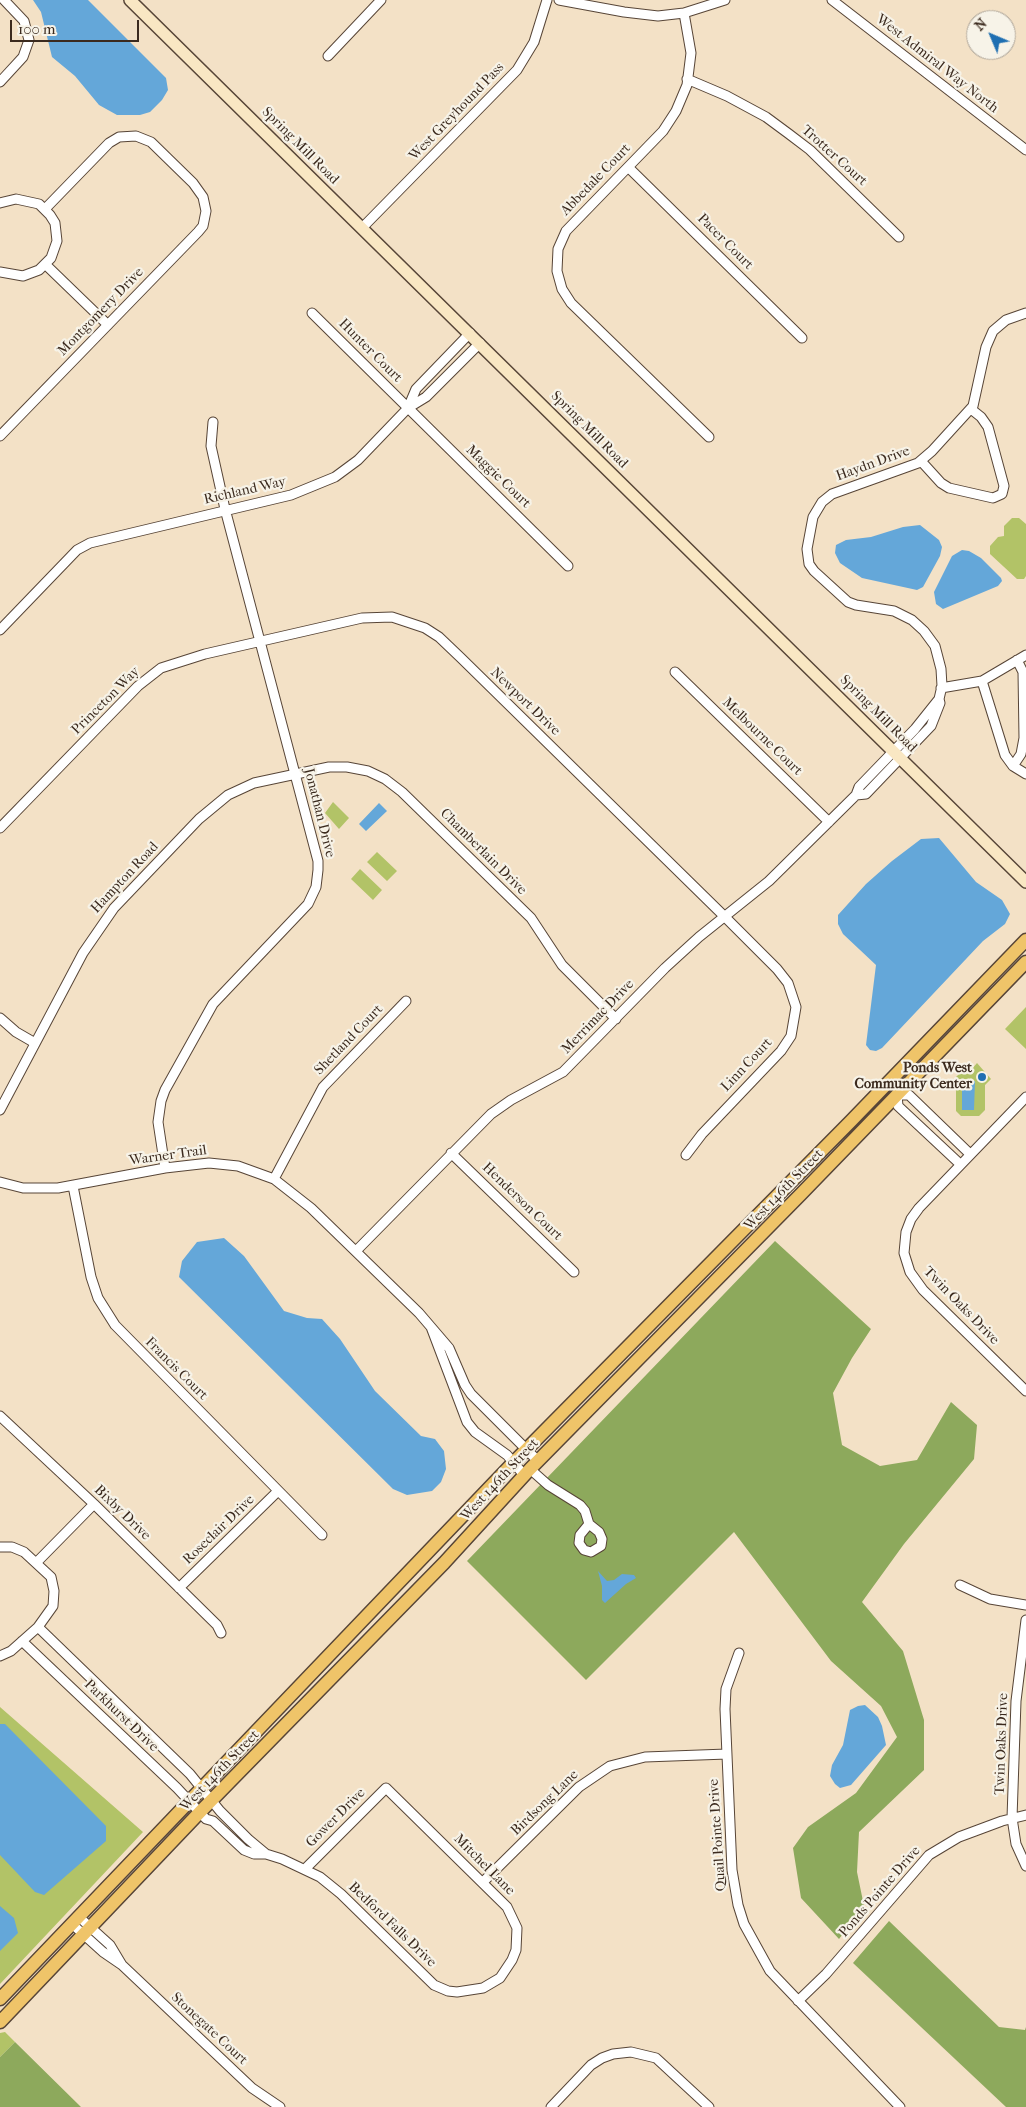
<!DOCTYPE html>
<html>
<head>
<meta charset="utf-8">
<style>
  body { margin:0 }
  #map { position:relative; width:1026px; height:2107px; overflow:hidden; background:#f3e1c6; font-family:"IM FELL French Canon",serif }
  canvas { display:block }
  .north { position:absolute; left:966px; top:10px; width:50px; height:50px; box-sizing:border-box; background:#f7f3e8; border:1px solid #aca397; border-radius:50%; rotate:315deg; font-size:14px; font-weight:700; line-height:20px; text-align:center; color:#3b2a1e }
  .north::after { content:''; display:block; margin:auto; width:18px; height:22px; background:#1f6fb2; clip-path:polygon(50% 0,100% 100%,50% 72%,0 100%) }
  .scale { position:absolute; left:10px; top:20px; width:129px; height:22px; box-sizing:border-box; border:2px solid #3b2a1e; border-top:0; padding-left:6px; font-size:15px; line-height:18px; white-space:nowrap; color:#3b2a1e; -webkit-text-stroke:4px #f7f3e8; paint-order:stroke }
</style>
</head>
<body>
<div id="map">
<canvas width="1026" height="2107"></canvas>
<div class="north">N</div>
<div class="scale">100 m</div>
</div>
<script>
const c = document.querySelector('canvas').getContext('2d');
c.lineJoin = 'round';
function fillPath(path, color) {
  c.fillStyle = color;
  c.fill(path, 'evenodd');
}
function poly(rows) {
  const path = new Path2D();
  for (const r of rows) {
    path.moveTo(r[0], r[1]);
    for (let i = 2; i < r.length; i += 2) path.lineTo(r[i], r[i + 1]);
  }
  return path;
}
function trace(path, color, width, dash) {
  c.strokeStyle = color;
  c.lineWidth = width;
  c.lineCap = dash ? 'butt' : 'round';
  c.setLineDash(dash || []);
  c.stroke(path);
}
function label(font, color, halo, rows, align = 'center') {
  c.font = font + ' "IM FELL French Canon",serif';
  c.lineWidth = 4.5;
  c.setLineDash([]);
  c.textBaseline = 'middle';
  c.strokeStyle = halo;
  c.fillStyle = color;
  for (const [text, x, y, turn = 0] of rows) {
    c.save();
    c.translate(x, y);
    c.rotate((+turn || 0) * Math.PI / 180);
    c.textAlign = isNaN(turn) ? turn : align;
    if (halo) c.strokeText(text, 0, 0);
    c.fillText(text, 0, 0);
    c.restore();
  }
}
fillPath(poly([
  [1012,518,1019,518,1026,524,1026,576,1024,579,1017,579,990,554,990,546,998,537,1004,536,1004,526],
  [333,802,349,818,339,829,325,813],
  [377,852,397,871,387,881,367,862],
  [360,869,382,890,373,900,351,879],
  [1026,1007,1026,1049,1005,1029],
  [977,1063,991,1079,985,1085,985,1110,979,1116,961,1116,956,1111,956,1077,961,1072,971,1070],
  [0,1707,143,1832,0,1984],
  [5,2032,15,2042,0,2057,0,2033]
]), '#b2c367');
fillPath(poly([
  [775,1241,871,1329,852,1358,833,1393,842,1445,880,1466,917,1460,951,1402,977,1425,974,1459,904,1544,862,1602,903,1651,924,1720,924,1770,859,1832,857,1872,864,1906,839,1939,801,1898,793,1848,808,1827,856,1793,897,1737,881,1706,831,1661,734,1532,586,1680,467,1561],
  [889,1921,999,2027,1025,2030,1026,2027,1026,2107,1006,2107,853,1963],
  [15,2042,81,2107,0,2107,0,2057]
]), '#8da95c');
fillPath(poly([
  [33,0,88,0,166,78,168,90,162,100,150,112,140,115,117,115,99,105,75,76,52,57,41,12],
  [920,525,939,540,942,547,940,556,923,587,917,590,862,578,840,563,835,553,836,545,846,540,871,537,903,527],
  [962,550,969,551,981,558,1001,578,1002,581,998,586,943,609,936,604,934,592,952,556],
  [379,803,387,811,366,831,359,824],
  [939,838,976,882,1002,900,1010,914,1005,924,983,941,882,1048,876,1051,870,1050,866,1045,876,965,843,934,838,924,838,915,866,884,892,861,921,839],
  [962,1081,975,1081,974,1110,962,1110],
  [224,1238,244,1256,284,1311,307,1318,322,1319,340,1339,375,1391,421,1436,435,1439,444,1451,446,1469,441,1482,432,1491,407,1495,393,1489,179,1277,182,1261,197,1242],
  [598,1571,607,1581,614,1580,622,1574,634,1575,636,1578,626,1584,605,1603,602,1600,602,1586],
  [865,1705,878,1717,882,1726,886,1745,851,1785,840,1788,835,1784,830,1776,832,1765,843,1745,850,1710,858,1706],
  [0,1724,5,1724,106,1826,106,1841,44,1895,35,1892,0,1855],
  [0,1906,14,1918,18,1933,0,1951]
]), '#64a7d9');
const street = poly([
  [559,0,624,12,658,16,684,13,725,0],
  [832,0,1026,150],
  [684,13,691,53,687,85,676,111,663,131,566,231,558,249,557,271,562,289,571,303,709,437],
  [328,56,381,0],
  [687,79,727,96,766,117,789,134,810,150,899,237],
  [0,82,23,57,29,40,24,21,4,0],
  [628,167,802,338],
  [0,203,16,199,39,204,50,215,55,223,57,241,51,258,39,270,23,276,0,272],
  [362,228,517,70,534,42,547,0],
  [46,265,108,325],
  [312,313,568,566],
  [408,408,416,389,470,333],
  [0,436,198,232,203,226,206,211,203,197,193,183,151,142,136,136,119,137,109,143,45,209],
  [921,461,941,483,949,488,993,498,1002,494,1004,486,988,427,981,417,971,409],
  [0,630,77,550,90,543,291,495,335,477,358,460,408,408,426,397,480,343],
  [675,672,829,822],
  [982,681,1005,755,1013,766,1026,774],
  [941,688,982,681,1026,655],
  [1013,766,1021,754,1024,738,1023,672,1017,660],
  [856,795,866,794,931,726,940,703,939,699,942,686,941,669,935,646,924,631,912,620,894,611,856,605,848,602,814,571,809,564,807,549,813,517,822,502,832,494,918,463,932,451,973,406,986,347,993,331,1006,320,1026,313],
  [0,828,138,686,161,668,205,654,362,618,392,617,425,628,439,637,461,658,725,917,777,969,788,983,796,1007,791,1036,781,1051,702,1134,686,1155],
  [0,1018,16,1032,35,1043],
  [897,1095,909,1095,970,1154],
  [897,1095,898,1106,960,1164],
  [1026,1097,919,1208,911,1219,906,1232,904,1253,910,1272,923,1290,1026,1391],
  [0,1110,83,953,114,908,199,819,228,795,254,783,329,767,347,767,368,771,385,779,402,792,531,918,562,965,616,1019],
  [451,1153,574,1272],
  [165,1168,158,1122,161,1101,165,1090,213,1004,308,904,316,887,318,870,318,861,225,509,211,446,213,422],
  [274,1179,323,1087,406,1001],
  [0,1182,23,1188,58,1188,165,1168,209,1163,238,1166,274,1179,311,1208,419,1313,449,1348,465,1385,471,1394,538,1461],
  [73,1186,91,1277,98,1298,115,1325,322,1535],
  [356,1251,491,1114,511,1100,563,1072,665,968,699,937,769,881,856,795,859,787,915,729,939,699],
  [431,1327,467,1422,475,1432,507,1455,524,1475],
  [0,1416,94,1504,217,1625,221,1633],
  [530,1469,548,1485,580,1505,585,1511,589,1524],
  [589,1524,599,1532,602,1539,601,1546,591,1552,584,1550,579,1543,580,1535,589,1524],
  [0,1547,12,1547,24,1552,51,1577,54,1591,53,1606,38,1627,11,1651,0,1656],
  [36,1563,94,1504],
  [960,1585,990,1599,1026,1605],
  [179,1588,278,1491],
  [1026,1620,1016,1701,1012,1818,1016,1844,1026,1866],
  [38,1627,190,1774,220,1811,248,1839,266,1854],
  [22,1641,177,1788,206,1819,213,1821,244,1850,254,1854,266,1854,282,1859,320,1877,341,1894,434,1985,448,1991,457,1992,483,1988,500,1978,512,1960,516,1950,517,1928,507,1907,386,1788,306,1868],
  [739,1653,726,1689,725,1709,732,1870,738,1905,744,1924,770,1971,900,2107],
  [483,1882,579,1787,610,1766,645,1757,727,1754],
  [79,1917,110,1945,122,1965],
  [72,1924,103,1952,122,1965,252,2088,280,2107],
  [798,2001,826,1974,929,1855,959,1837,1002,1821,1026,1815],
  [551,2107,591,2065,602,2058,613,2054,631,2052,656,2058,709,2107]
]);
const secondary = poly([
  [130,0,1026,882]
]);
const primary = poly([
  [0,1999,514,1462,851,1121,1026,940],
  [0,2022,201,1811,444,1563,530,1469,801,1194,1026,962]
]);
trace(street, '#574537', 11);
trace(secondary, '#574537', 14);
trace(primary, '#574537', 15);
trace(street, '#fff', 9);
trace(secondary, '#f9e7c3', 11);
trace(primary, '#efc469', 12);
for (const [x, y, r, color] of [
  [982,1077,5,"#1f6fb2"]
]) {
  const dot = new Path2D();
  dot.arc(x, y, r, 0, 2 * Math.PI);
  c.fillStyle = color;
  c.fill(dot);
  trace(dot, '#f7f3e8', 2);
}
label('14px', '#3b2a1e', '#f7f3e8', [
  ["West Admiral Way North",937,64,38],
  ["West Greyhound Pass",457,112,-46],
  ["Spring Mill Road",300,146,45],
  ["Trotter Court",834,156,42],
  ["Abbedale Court",596,180,-46],
  ["Pacer Court",725,242,45],
  ["Montgomery Drive",101,312,-46],
  ["Hunter Court",370,351,45],
  ["Spring Mill Road",589,430,45],
  ["Haydn Drive",873,464,-20],
  ["Maggie Court",498,477,44],
  ["Richland Way",245,491,-13],
  ["Princeton Way",106,701,-45],
  ["Newport Drive",525,702,44],
  ["Spring Mill Road",878,714,45],
  ["Melbourne Court",762,737,44],
  ["Jonathan Drive",319,813,76],
  ["Chamberlain Drive",483,852,45],
  ["Hampton Road",125,878,-47],
  ["Merrimac Drive",598,1017,-46],
  ["Shetland Court",349,1040,-46],
  ["Linn Court",747,1065,-47],
  ["Warner Trail",168,1156,-8],
  ["West 146th Street",784,1190,-46],
  ["Henderson Court",522,1202,44],
  ["Twin Oaks Drive",961,1306,46],
  ["Francis Court",176,1369,45],
  ["West 146th Street",500,1480,-47],
  ["Bixby Drive",122,1513,44],
  ["Roseclair Drive",219,1530,-44],
  ["Parkhurst Drive",121,1716,44],
  ["Twin Oaks Drive",1002,1744,-88],
  ["West 146th Street",220,1771,-46],
  ["Birdsong Lane",545,1803,-44],
  ["Gower Drive",336,1818,-45],
  ["Quail Pointe Drive",718,1835,-94],
  ["Mitchel Lane",484,1865,45],
  ["Ponds Pointe Drive",880,1892,-49],
  ["Bedford Falls Drive",392,1925,44],
  ["Stonegate Court",209,2029,43]
]);
label('bold 14px', '#3b2a1e', '#f7f3e8', [
  ["Ponds West",972,1069],
  ["Community Center",972,1085]
], 'right');
</script>
</body>
</html>
